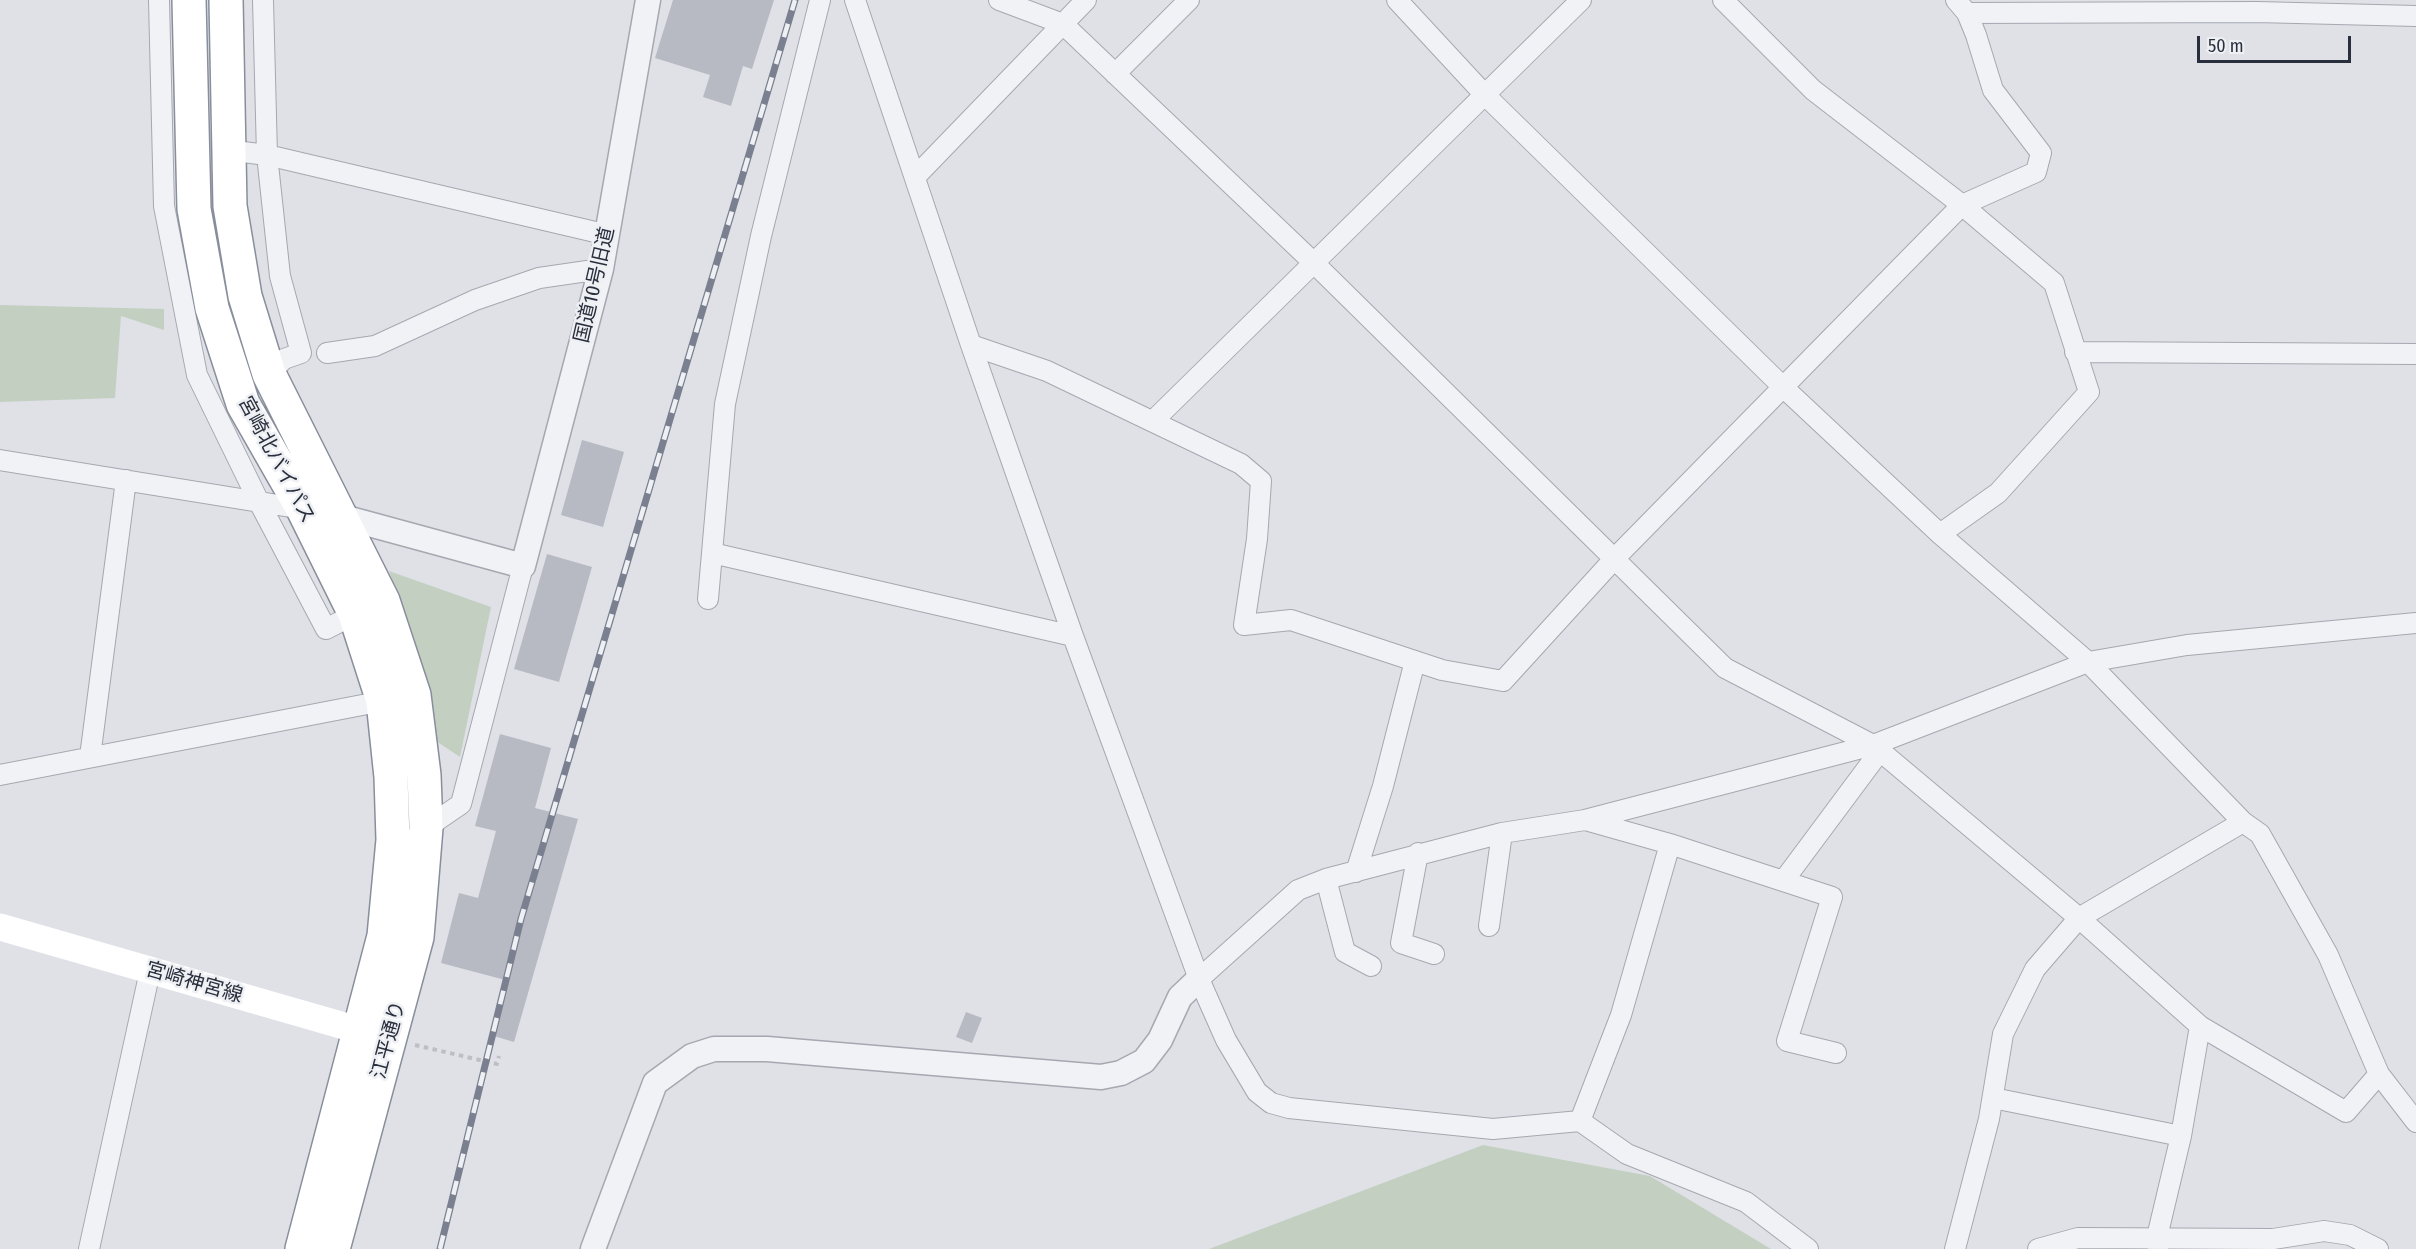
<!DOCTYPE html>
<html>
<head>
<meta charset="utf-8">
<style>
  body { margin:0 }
  #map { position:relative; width:2416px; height:1249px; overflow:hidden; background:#dfe1e7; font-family:"Fira Sans Condensed",sans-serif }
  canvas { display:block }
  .scale { position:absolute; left:2197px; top:36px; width:154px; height:27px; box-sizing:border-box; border:3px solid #292f3c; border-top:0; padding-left:8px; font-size:18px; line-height:21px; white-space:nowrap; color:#292f3c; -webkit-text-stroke:4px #eef0f4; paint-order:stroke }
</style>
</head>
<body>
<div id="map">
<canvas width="2416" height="1249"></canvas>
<div class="scale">50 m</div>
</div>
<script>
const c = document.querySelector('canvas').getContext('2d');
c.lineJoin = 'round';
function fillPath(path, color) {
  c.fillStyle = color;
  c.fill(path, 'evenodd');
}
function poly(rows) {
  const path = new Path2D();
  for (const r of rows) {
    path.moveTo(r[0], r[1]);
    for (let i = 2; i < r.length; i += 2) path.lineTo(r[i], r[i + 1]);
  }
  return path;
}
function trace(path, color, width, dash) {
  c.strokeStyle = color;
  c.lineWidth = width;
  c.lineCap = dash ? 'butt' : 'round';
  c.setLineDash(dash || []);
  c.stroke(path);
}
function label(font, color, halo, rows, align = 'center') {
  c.font = font + ' "Fira Sans Condensed","Noto Sans JP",sans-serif';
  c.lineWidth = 5;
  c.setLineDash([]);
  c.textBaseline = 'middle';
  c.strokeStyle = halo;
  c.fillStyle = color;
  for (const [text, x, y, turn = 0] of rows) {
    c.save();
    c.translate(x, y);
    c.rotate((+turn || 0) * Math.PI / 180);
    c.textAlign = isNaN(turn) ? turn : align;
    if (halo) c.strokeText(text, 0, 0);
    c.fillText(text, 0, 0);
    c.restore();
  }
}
fillPath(poly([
  [0,305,164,309,164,330,121,316,115,398,0,402],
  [389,571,491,607,460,757,436,741,429,687,408,620],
  [1483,1145,1650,1176,1771,1249,1209,1249]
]), '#c3d0c1');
fillPath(poly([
  [673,0,774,0,752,69,743,66,731,106,703,97,710,75,655,58],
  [582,440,624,452,603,527,561,515],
  [547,554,592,567,559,682,514,669],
  [500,734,551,748,535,808,578,819,514,1042,494,1036,509,981,441,963,459,893,478,898,496,831,475,826],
  [966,1012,982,1018,972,1043,956,1037]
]), '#b7bac3');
const minor = poly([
  [159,0,164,206,197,375,259,502,326,629,355,614],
  [263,0,267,155,280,276,301,353,284,359,269,374],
  [855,0,971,345,1073,636,1199,979,1226,1040,1257,1092,1271,1103,1289,1108,1493,1129,1580,1121,1627,1154,1746,1202,1808,1249],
  [999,0,1063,24,1315,264,1725,668,1873,745,2079,918,2200,1026,2346,1112,2379,1074],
  [1397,0,1484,94,1783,387,1940,534,2088,662,2243,822,2260,834,2328,955,2379,1074,2416,1122],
  [1723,0,1813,90,1962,205,2054,283,2089,392,1998,493,1940,534],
  [1967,13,2257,12,2416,16],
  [1115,74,1189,0],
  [227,150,267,155,608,235],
  [916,176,1086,0],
  [971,345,1047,371,1241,464,1261,481,1257,539,1244,625,1291,620,1442,670,1503,681,1616,557,1962,205,2036,172,2041,153,1993,90,1976,35,1967,13,1956,0],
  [2075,352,2416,354],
  [327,353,375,346,475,300,539,278,601,269],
  [1153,421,1581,0],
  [0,460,303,509],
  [712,553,1073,636],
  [708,599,725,404,761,236,820,0],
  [90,757,126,480],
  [0,775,383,701],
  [426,828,461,804,523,566],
  [1670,844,1832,897,1787,1041,1836,1053],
  [1418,853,1401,943,1434,954],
  [1356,872,1383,786,1415,661],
  [1326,879,1345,952,1371,966],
  [1784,880,1880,751],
  [1489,926,1502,833],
  [1199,979,1298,890,1326,879,1502,833,1585,820,1873,745,2088,662,2187,645,2416,623],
  [1993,1098,2181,1136],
  [1580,1121,1621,1015,1670,844,1585,820],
  [89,1249,150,971],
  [1955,1249,1989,1119,2003,1034,2035,969,2079,918,2243,822],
  [2038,1249,2078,1238,2273,1239,2324,1231,2350,1235,2378,1249],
  [2158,1249,2157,1237,2181,1136,2200,1026]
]);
const tertiary = poly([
  [332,514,523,566,601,269,648,0],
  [593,1249,655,1083,692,1056,714,1049,767,1049,1101,1077,1121,1073,1144,1061,1160,1040,1180,997,1199,979]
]);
const trunk = poly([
  [189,0,194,209,212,308,243,404,303,509,355,614,383,701,391,777,393,840,384,936,302,1249],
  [226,0,230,206,245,296,269,374,383,601,414,695,424,775,426,828,417,937,333,1249]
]);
trace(minor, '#a5a8b0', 22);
trace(tertiary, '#a5a8b0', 27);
trace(trunk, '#888e9c', 36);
trace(poly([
  [415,1045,497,1064,499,1056]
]), '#bdbfc5', 4, [4.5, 4.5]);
trace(minor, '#f1f2f5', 20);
trace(tertiary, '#f1f2f5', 24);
trace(poly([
  [0,927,379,1036]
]), '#fff', 27);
trace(trunk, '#fff', 33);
const rail = poly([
  [440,1249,521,919,795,0]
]);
trace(rail, '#7a808f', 7);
trace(rail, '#eef0f4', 4.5, [14]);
label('20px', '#292f3c', '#eef0f4', [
  ["国道10号旧道",595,285,-77],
  ["宮崎北バイパス",276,460,62],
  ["宮崎神宮線",194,983,16],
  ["江平通り",389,1040,-75]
]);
</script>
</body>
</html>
